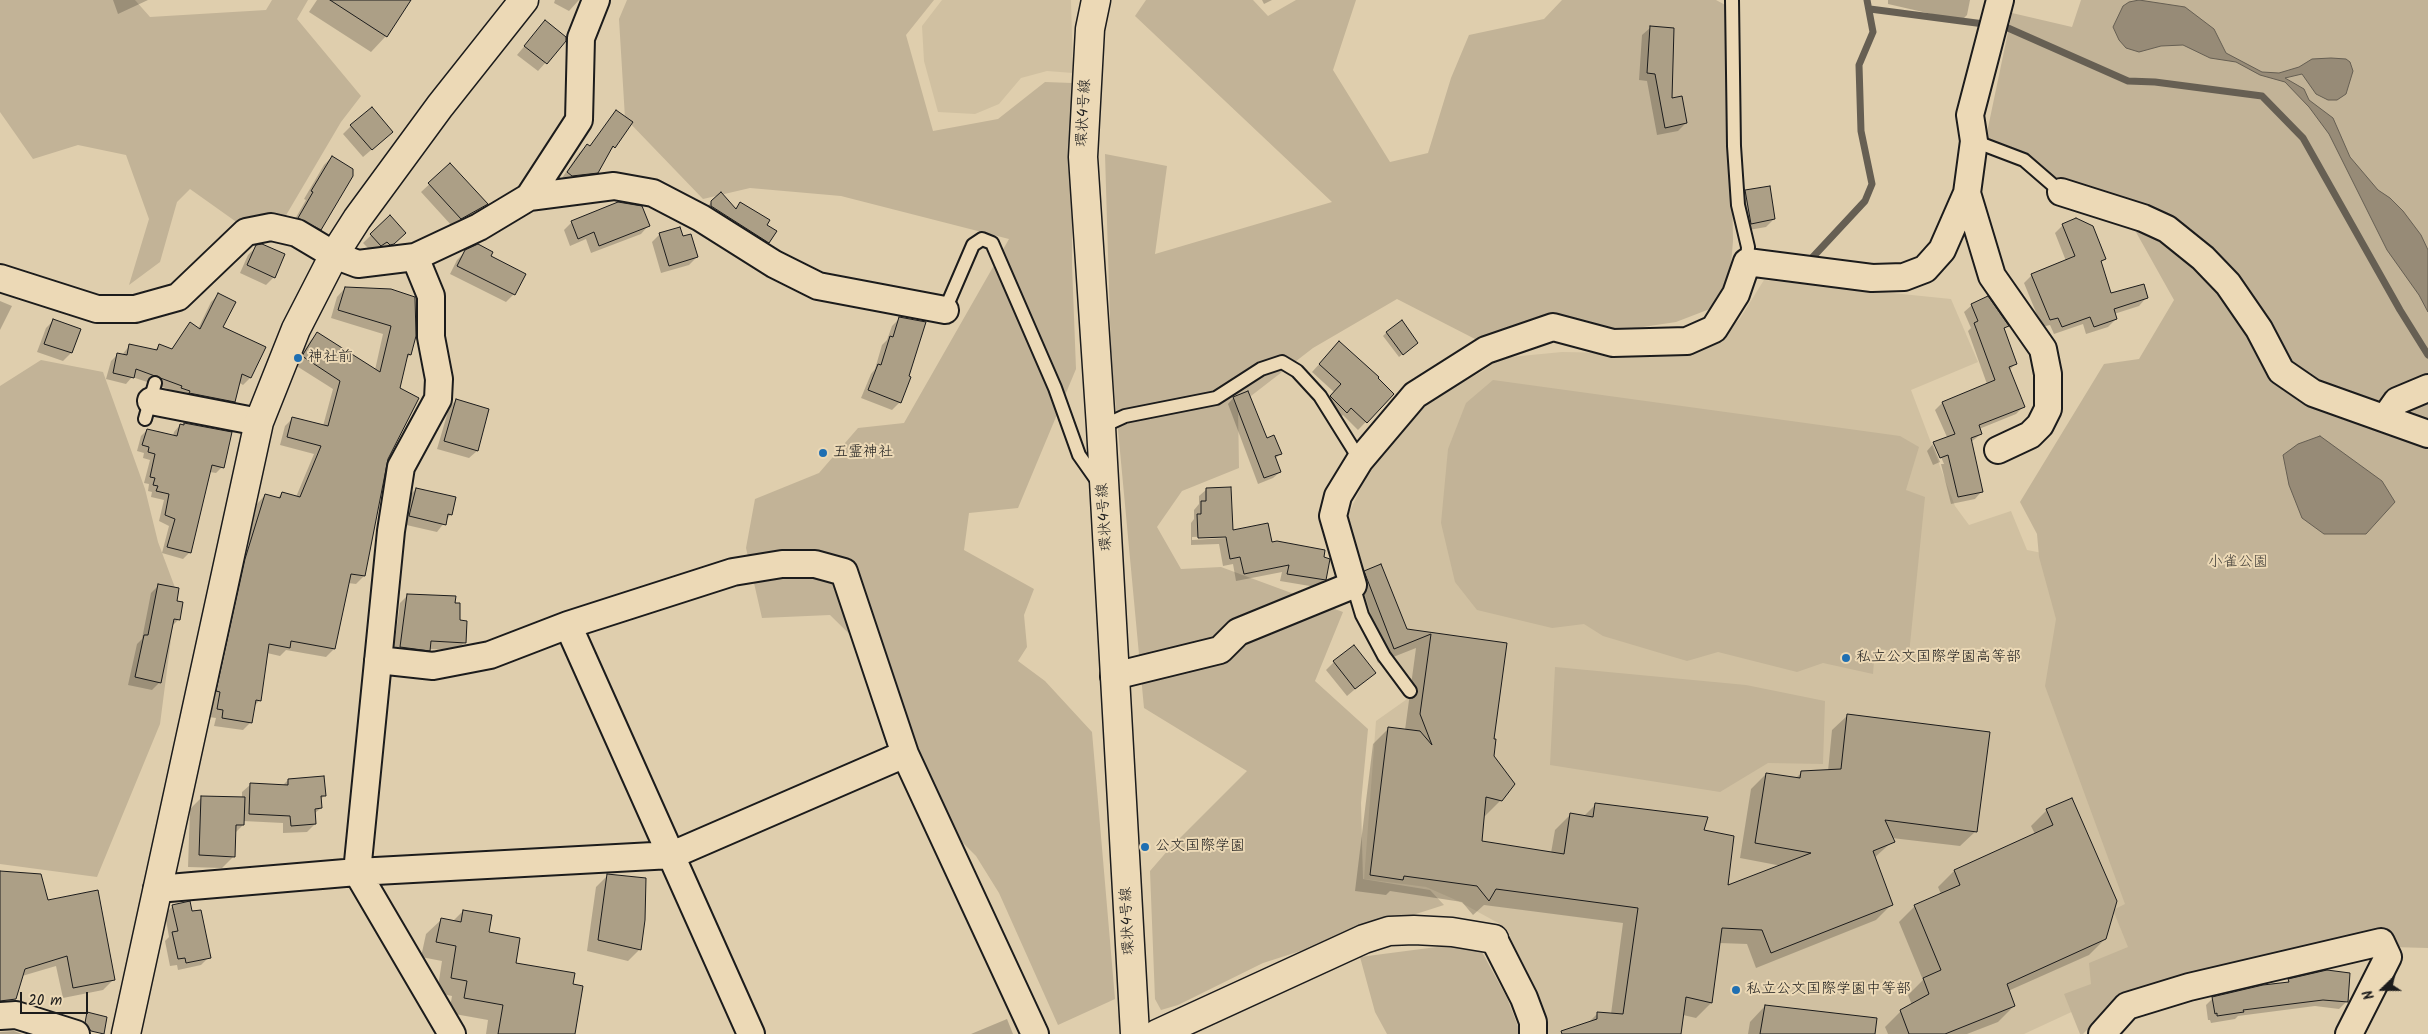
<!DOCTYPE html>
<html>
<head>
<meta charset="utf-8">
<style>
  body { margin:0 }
  #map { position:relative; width:2428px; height:1034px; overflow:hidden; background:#dfcead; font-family:Kalam,sans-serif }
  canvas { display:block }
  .north { position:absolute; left:2358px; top:964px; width:50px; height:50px; -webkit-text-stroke:4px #ecd9b6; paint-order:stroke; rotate:248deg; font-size:14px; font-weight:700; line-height:20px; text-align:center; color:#1c1c1c }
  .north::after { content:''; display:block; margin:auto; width:18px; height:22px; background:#1c1c1c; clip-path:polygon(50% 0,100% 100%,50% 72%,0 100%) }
  .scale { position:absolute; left:20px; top:992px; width:68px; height:22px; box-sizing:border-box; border:2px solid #1c1c1c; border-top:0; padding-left:6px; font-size:15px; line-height:18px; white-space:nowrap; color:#1c1c1c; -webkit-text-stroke:4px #ecd9b6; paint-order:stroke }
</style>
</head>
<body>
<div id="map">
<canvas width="2428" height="1034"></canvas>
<div class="north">N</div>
<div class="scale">20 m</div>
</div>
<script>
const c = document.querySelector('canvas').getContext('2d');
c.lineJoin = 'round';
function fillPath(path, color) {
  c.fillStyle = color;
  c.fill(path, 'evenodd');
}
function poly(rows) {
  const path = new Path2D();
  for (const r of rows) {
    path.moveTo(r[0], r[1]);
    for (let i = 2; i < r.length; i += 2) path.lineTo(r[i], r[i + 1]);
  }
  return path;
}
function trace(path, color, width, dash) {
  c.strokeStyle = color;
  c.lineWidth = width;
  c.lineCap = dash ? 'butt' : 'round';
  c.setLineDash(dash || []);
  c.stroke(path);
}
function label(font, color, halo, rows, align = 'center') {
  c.font = font + ' Kalam,"Klee One",sans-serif';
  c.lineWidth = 4;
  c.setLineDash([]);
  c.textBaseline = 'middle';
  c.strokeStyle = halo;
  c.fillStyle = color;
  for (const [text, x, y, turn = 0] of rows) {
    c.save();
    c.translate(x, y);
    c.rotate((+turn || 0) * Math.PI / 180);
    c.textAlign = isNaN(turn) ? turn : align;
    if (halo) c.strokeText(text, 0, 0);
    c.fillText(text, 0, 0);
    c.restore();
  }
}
fillPath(poly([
  [942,0,1071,0,1073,73,1047,71,1021,78,999,104,975,114,938,112,924,61,922,26],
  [1764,280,1951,299,1978,362,1911,390,1955,506,1969,525,2011,511,2027,550,2078,560,2162,970,2024,1034,1539,1034,1527,970,1500,924,1458,901,1426,887,1364,879,1376,721,1417,692,1400,671,1376,629,1343,526,1379,449,1421,404,1483,371,1500,358,1562,352,1671,354,1704,345,1739,320]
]), '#d0c0a1');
fillPath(poly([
  [0,0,135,0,150,17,266,10,272,0,308,0,297,19,361,96,341,122,285,217,235,221,190,189,177,202,160,262,129,285,149,219,126,155,78,145,33,159,0,112],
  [627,0,934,0,906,35,933,131,998,119,1045,82,1072,83,1072,265,1076,369,1018,508,969,513,964,550,1034,589,1024,615,1027,647,1018,661,1045,681,1092,732,1115,999,1058,1025,999,893,976,856,928,808,886,670,830,615,762,618,746,548,755,499,819,473,858,428,904,423,1009,239,841,196,750,188,703,199,625,118,619,19],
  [1146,0,1253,0,1268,16,1296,0,1356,0,1333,70,1390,162,1428,153,1451,78,1469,35,1544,19,1562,0,1716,0,1729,7,1733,241,1728,302,1676,322,1550,341,1475,339,1397,299,1313,348,1238,406,1239,468,1182,491,1157,527,1181,569,1221,567,1343,612,1315,681,1368,729,1361,803,1363,879,1430,890,1444,905,1263,963,1178,1005,1161,1010,1155,999,1150,871,1169,849,1247,771,1144,708,1111,355,1105,154,1167,166,1155,254,1332,202,1135,16],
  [2081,0,2428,0,2428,948,2319,945,2123,993,2083,1034,2080,1034,2064,994,2091,984,2089,963,2128,947,2113,910,2125,904,2045,686,2056,619,2039,557,2037,534,2020,502,2104,364,2139,359,2174,300,2118,200,2061,181,1985,142,2012,13,2072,27],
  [41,360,103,372,145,489,158,542,177,593,160,724,97,877,0,864,0,386],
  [1493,380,1900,436,1919,447,1906,490,1925,497,1909,654,1875,648,1873,674,1823,663,1797,672,1718,652,1687,661,1603,636,1584,624,1552,628,1477,610,1455,582,1441,523,1448,449,1466,403],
  [1555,667,1746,685,1825,701,1823,764,1768,763,1720,792,1550,765],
  [1452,945,1482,952,1507,998,1521,1034,1387,1034,1375,1012,1360,957]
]), '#c2b397');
const water = poly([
  [2139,0,2185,7,2214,29,2226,53,2262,72,2279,73,2299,67,2312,59,2331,58,2346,59,2350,62,2353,71,2346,94,2337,100,2328,100,2316,94,2302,74,2285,78,2304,89,2309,100,2333,118,2350,157,2378,190,2390,198,2403,211,2421,235,2428,250,2428,312,2419,295,2387,250,2329,134,2309,107,2285,82,2260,75,2236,62,2210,58,2183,45,2161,46,2139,52,2126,48,2119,40,2113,27,2123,6,2129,2,2139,0],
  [2320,436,2382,481,2395,502,2366,534,2324,534,2302,518,2289,485,2283,455,2298,444,2320,436]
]);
fillPath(water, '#978b77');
trace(water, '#665f53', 1);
fillPath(poly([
  [113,0,148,0,118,14],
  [317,0,410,0,386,36,371,52,309,12],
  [555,0,579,0,569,11,554,3],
  [1262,0,1272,0,1264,4],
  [1888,0,1970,0,1967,15,1959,23,1936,18,1936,15,1888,4],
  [1650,28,1670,99,1686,123,1678,131,1657,135,1647,81,1639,80,1642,35],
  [538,30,565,41,538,71,517,55],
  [617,111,614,147,607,153,597,172,589,180,560,181,579,153,587,146,589,147],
  [351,126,384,139,363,157,343,134],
  [332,157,320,229,312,237,291,226,306,200,304,199,324,165],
  [450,165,486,204,478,212,452,226,421,192],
  [1746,192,1774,219,1766,227,1743,231,1738,200],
  [712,202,735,209,741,203,765,225,768,243,761,250,704,209],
  [390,217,397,241,384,252,373,253,363,243],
  [572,222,648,226,641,234,591,253,586,239,570,246,564,230],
  [2063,225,2105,259,2100,263,2110,295,2146,298,2139,306,2114,314,2116,319,2108,327,2086,334,2083,324,2054,334,2050,325,2042,327,2024,283,2032,275,2066,261,2055,233],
  [660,234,682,237,697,257,689,265,661,273,652,242],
  [257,246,274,277,266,285,240,273,248,255],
  [466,251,489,256,514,294,506,302,450,274,457,260],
  [345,288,391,290,410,355,405,360,364,576,356,584,348,583,334,649,326,657,286,650,280,656,267,653,260,700,254,706,251,722,243,730,214,726,216,718,209,717,212,700,238,568,257,504,265,495,277,499,282,493,296,497,314,454,280,445,285,426,293,418,323,426,333,389,295,365,310,341,318,333,375,370,383,334,331,318,337,297],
  [218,295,222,327,264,348,250,378,243,385,238,382,234,401,226,408,132,377,126,384,106,379,111,361,118,354,122,355,130,345,154,351,159,346,171,350,190,324,198,329,211,302],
  [0,301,12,306,0,330],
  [1972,305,2007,326,2003,330,2015,364,2009,371,2023,407,2016,414,1979,429,1981,434,1971,442,1982,491,1975,499,1951,504,1941,464,1944,464,1936,445,1933,445,1940,462,1933,465,1927,451,1934,443,1947,437,1935,410,1942,403,1987,384,1968,331,1971,328,1964,312],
  [900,318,900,402,892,410,861,398,871,374,875,369,882,345,887,340,892,326],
  [54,320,79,329,71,353,63,361,37,352,46,328],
  [1387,332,1413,346,1399,357,1383,336],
  [1332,350,1393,394,1358,430,1343,415,1338,420,1322,405,1334,392,1312,372],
  [1234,397,1266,439,1280,454,1275,459,1280,472,1273,478,1258,484,1228,404],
  [456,400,487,409,477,451,469,458,437,449,449,408],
  [180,425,222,467,216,473,210,472,190,552,183,559,162,553,169,526,159,521,164,500,151,497,152,492,148,491,149,484,144,483,150,460,143,458,144,453,137,451,141,436,147,430,173,436,174,432],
  [416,489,451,514,437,532,402,524,408,497],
  [1207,489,1231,531,1271,544,1325,579,1316,587,1280,581,1282,572,1236,581,1233,564,1223,566,1219,544,1191,545,1191,523,1194,519,1194,510,1199,504,1199,496],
  [1226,536,1226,538,1192,540,1192,537],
  [1365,572,1406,630,1506,644,1493,740,1493,756,1501,800,1485,816,1483,815,1480,842,1551,853,1555,830,1571,814,1584,816,1596,804,1703,831,1726,887,1782,866,1740,858,1751,789,1766,774,1795,779,1802,772,1828,771,1832,730,1848,715,1976,831,1960,846,1892,838,1893,841,1874,858,1892,904,1876,920,1756,968,1747,944,1719,943,1711,1003,1696,1018,1683,1015,1680,1034,1568,1034,1588,1023,1598,1013,1611,1014,1623,923,1484,905,1473,915,1462,902,1390,891,1386,895,1355,891,1373,744,1388,729,1405,730,1416,648,1378,663,1350,587],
  [159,585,175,602,178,620,172,626,160,682,152,690,128,685,137,644,142,639,151,593],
  [408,595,454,605,465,642,457,650,429,649,421,658,393,655,400,603],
  [1334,662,1374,673,1347,696,1326,670],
  [288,780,325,795,320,800,321,808,314,814,315,824,307,832,283,833,283,823,243,821,243,825,235,833,234,856,222,868,188,867,190,809,202,797,242,798,242,792,250,785,282,786],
  [2047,810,2105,939,2089,955,2008,991,2014,1006,1998,1022,1967,1034,1888,1034,1885,1027,1901,1011,1912,1005,1908,995,1923,980,1899,922,1915,906,1941,894,1938,887,1954,871,2035,834,2031,826],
  [0,872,47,901,114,979,103,990,63,998,56,966,22,976,15,998,4,1009,0,1010],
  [608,875,640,949,628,961,587,951,596,887],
  [173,906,191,913,209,957,201,965,178,970,177,965,170,966,165,941,169,937,165,914],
  [463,911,488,933,574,1034,486,1034,488,1020,449,1013,452,996,437,993,442,961,421,957,426,934,442,919,453,921],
  [2289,980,2346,1002,2339,1009,2315,1006,2238,1016,2235,1019,2211,1023,2210,1020,2208,1020,2206,1005,2213,998,2286,984],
  [1765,1006,1873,1034,1748,1034,1750,1022],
  [1007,1019,1013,1034,971,1034],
  [14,1031,22,1034,0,1034,0,1032]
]), '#0003');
trace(poly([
  [1870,9,1984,24],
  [2008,28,2128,81,2155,82,2262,96,2303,138,2400,310,2428,355],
  [1811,259,1865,201,1872,184,1861,131,1859,65,1873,32,1867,0]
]), '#665f53', 7);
const building = poly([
  [330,0,411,0,387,37,330,0],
  [545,20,566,37,566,41,547,64,524,46,545,20],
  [1650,26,1674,28,1672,98,1682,96,1687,123,1665,128,1655,74,1647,73,1650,26],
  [372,107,393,132,372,150,350,125,372,107],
  [616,110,633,122,615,148,613,146,598,173,572,176,567,172,587,144,590,146,616,110],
  [332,156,353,169,353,176,321,230,298,218,313,192,311,191,332,156],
  [450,163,488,204,461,219,428,183,450,163],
  [1770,186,1775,219,1751,224,1745,190,1770,186],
  [721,192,736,209,740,202,770,220,767,225,777,231,769,243,711,206,711,201,721,192],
  [618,202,642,206,650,226,599,246,594,232,578,239,571,221,618,202],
  [390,215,406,233,394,244,390,245,387,242,381,246,370,234,390,215],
  [2076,218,2093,226,2106,259,2101,261,2111,293,2144,284,2148,298,2114,309,2117,319,2094,327,2090,317,2062,327,2058,318,2050,320,2031,274,2075,256,2062,224,2076,218],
  [680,227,683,236,691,234,698,257,669,266,659,233,680,227],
  [262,244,285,254,275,278,247,265,256,245,262,244],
  [478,244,493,252,491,256,526,274,515,295,457,266,465,250,478,244],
  [345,287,391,289,415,297,416,336,411,355,408,354,400,388,419,398,388,459,365,576,351,574,335,649,291,641,290,648,269,644,261,701,256,700,252,723,222,718,223,710,217,709,220,692,216,691,245,559,265,494,280,498,282,492,300,497,321,446,287,437,292,417,328,426,340,381,302,356,317,332,380,372,391,326,338,310,345,287],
  [218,293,236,302,223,327,266,347,251,378,242,374,235,402,189,393,190,391,181,388,182,386,136,369,134,378,113,373,117,353,127,355,129,344,157,350,159,344,172,349,190,322,200,329,218,293],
  [1988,296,2009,326,2004,328,2017,364,2009,367,2025,407,1979,425,1982,434,1971,438,1983,492,1958,497,1948,455,1940,458,1933,442,1955,434,1942,402,1995,380,1974,323,1978,321,1971,304,1988,296],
  [899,317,926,322,909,376,911,377,901,403,868,390,878,364,881,365,890,336,893,337,899,317],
  [53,319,81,329,72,353,44,344,53,319],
  [1402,320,1418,343,1403,355,1386,332,1402,320],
  [1339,341,1379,377,1378,378,1394,394,1367,423,1351,408,1347,413,1330,396,1341,384,1319,364,1339,341],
  [1248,391,1267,438,1274,435,1282,454,1275,456,1281,472,1264,478,1233,397,1248,391],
  [456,399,489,409,478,451,444,441,456,399],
  [184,423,232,432,224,468,212,465,191,553,167,547,175,519,165,515,169,494,156,491,158,486,153,485,155,478,150,477,155,454,148,452,149,447,142,445,147,429,177,436,180,424,184,425,184,423],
  [1231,487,1233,530,1268,523,1272,542,1277,541,1325,550,1324,557,1330,559,1326,580,1287,574,1289,565,1244,574,1240,557,1230,559,1226,537,1198,538,1197,514,1201,514,1201,501,1206,501,1206,488,1231,487],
  [416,488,456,497,452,515,448,514,446,525,409,516,416,488],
  [1381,564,1407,629,1507,643,1494,739,1496,739,1494,756,1515,784,1502,801,1486,797,1482,841,1564,854,1570,813,1593,817,1595,803,1708,817,1704,830,1734,836,1728,885,1811,853,1755,843,1766,773,1800,778,1801,771,1841,769,1847,714,1990,732,1977,832,1885,820,1895,842,1873,851,1893,905,1771,953,1762,930,1722,928,1712,1003,1686,997,1681,1034,1562,1034,1561,1031,1597,1019,1597,1012,1623,1014,1638,908,1496,889,1489,901,1477,886,1404,876,1403,880,1370,875,1388,727,1420,731,1432,745,1420,714,1431,634,1394,649,1364,571,1381,564],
  [158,584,179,588,177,601,183,602,180,620,174,619,161,683,135,677,144,635,148,635,158,584],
  [407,594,456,596,455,603,460,603,460,620,467,621,466,643,431,641,430,651,400,647,407,594],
  [1354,645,1376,673,1355,689,1333,661,1354,645],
  [324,776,326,796,321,796,322,808,315,809,316,824,291,826,290,816,249,814,250,783,288,785,288,779,324,776],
  [201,796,245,797,244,825,236,825,235,857,199,855,201,796],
  [2072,798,2117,901,2106,939,2007,984,2015,1006,1945,1034,1909,1034,1900,1010,1929,994,1923,978,1941,970,1914,905,1960,885,1954,870,2053,825,2046,809,2072,798],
  [0,871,41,874,48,900,98,890,115,980,73,988,67,956,25,969,16,999,0,1001,0,871],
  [607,874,646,878,645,920,641,950,598,940,607,874],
  [190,901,192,911,201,910,211,958,186,963,185,958,178,959,172,932,178,931,172,905,190,901],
  [463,910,492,915,489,932,520,938,516,963,575,973,573,984,583,986,575,1034,498,1034,503,1005,464,998,467,981,451,978,456,946,436,942,441,918,461,922,463,910],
  [2327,970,2350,973,2348,1002,2323,1000,2243,1010,2244,1012,2217,1016,2217,1013,2215,1014,2212,997,2263,985,2289,982,2288,979,2327,970],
  [1765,1005,1877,1018,1875,1034,1760,1034,1765,1005],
  [87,1012,107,1017,104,1034,91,1031,85,1023,87,1012]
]);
fillPath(building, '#ac9f86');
trace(building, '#1c1c1c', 1);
const lane = poly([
  [1732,0,1734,146,1738,205,1748,247,1747,262],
  [1974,141,2024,160,2061,192],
  [945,310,973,245,982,239,992,243,1055,388,1079,455,1098,482],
  [145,419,155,383],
  [1101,427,1125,416,1216,398,1261,369,1282,362,1297,371,1320,396,1360,460],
  [1353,585,1362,615,1384,656,1410,691]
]);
const street = poly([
  [2061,192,2143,218,2167,229,2203,258,2228,284,2259,329,2281,371,2313,393,2428,434],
  [1967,193,1992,276,2043,349,2048,374,2048,409,2040,425,2030,435,1998,450],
  [529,197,579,120,581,38,596,0],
  [415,257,431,296,431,337,439,379,438,399,401,467,391,531,357,872,452,1034],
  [0,278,97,309,135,309,178,297,246,232,271,227,297,233,334,255,358,264,415,257,479,227,529,197,614,186,653,193,701,218,774,264,818,286,945,310],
  [151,401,259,422],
  [2385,418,2397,401,2428,388],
  [568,625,751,1034],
  [378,660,433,666,490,655,568,625,733,572,782,564,815,564,844,572,905,754,1035,1034],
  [1114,676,1220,650,1238,632,1353,585,1333,516,1338,496,1360,460,1415,395,1486,350,1553,327,1613,343,1687,341,1714,329,1736,294,1747,262,1872,278,1904,277,1925,269,1942,250,1967,193,1974,141,1970,115,2000,0],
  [157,889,357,872,672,855,905,754],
  [1494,939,1524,998,1533,1022,1533,1034],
  [0,1016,16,1015,76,1034],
  [2102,1034,2127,1006,2189,987,2381,942,2388,957,2349,1034]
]);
const secondary = poly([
  [126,1034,259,422,296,329,334,255,357,219,440,106,524,0],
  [1157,1034,1364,939,1389,931,1414,930,1452,932,1494,939]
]);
const primary = poly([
  [1096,0,1090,29,1083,157,1101,427,1135,1034]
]);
trace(lane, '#1c1c1c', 16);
trace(street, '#1c1c1c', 30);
trace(secondary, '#1c1c1c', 31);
trace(primary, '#1c1c1c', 31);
trace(lane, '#ecd9b6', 12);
trace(street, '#ecd9b6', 26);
trace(secondary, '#ecd9b6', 28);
trace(primary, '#ecd9b6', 28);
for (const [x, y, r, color] of [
  [298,358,5,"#1f6fb2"],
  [823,453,5,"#1f6fb2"],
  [1846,658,5,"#1f6fb2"],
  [1145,847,5,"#1f6fb2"],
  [1736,990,5,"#1f6fb2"]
]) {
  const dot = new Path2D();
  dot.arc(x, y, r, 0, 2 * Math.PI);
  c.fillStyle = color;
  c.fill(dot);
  trace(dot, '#ecd9b6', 2);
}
label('15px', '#1c1c1c', '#ecd9b6', [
  ["環状4号線",1085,113,-87],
  ["環状4号線",1106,517,-94],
  ["環状4号線",1129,921,-93]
]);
label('15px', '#1c1c1c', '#ecd9b6', [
  ["神社前",308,358],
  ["五霊神社",833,453],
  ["私立公文国際学園高等部",1856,658],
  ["公文国際学園",1155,847],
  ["私立公文国際学園中等部",1746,990]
], 'left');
label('15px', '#46423b', '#ecd9b6', [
  ["小雀公園",2238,563]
]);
</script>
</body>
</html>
